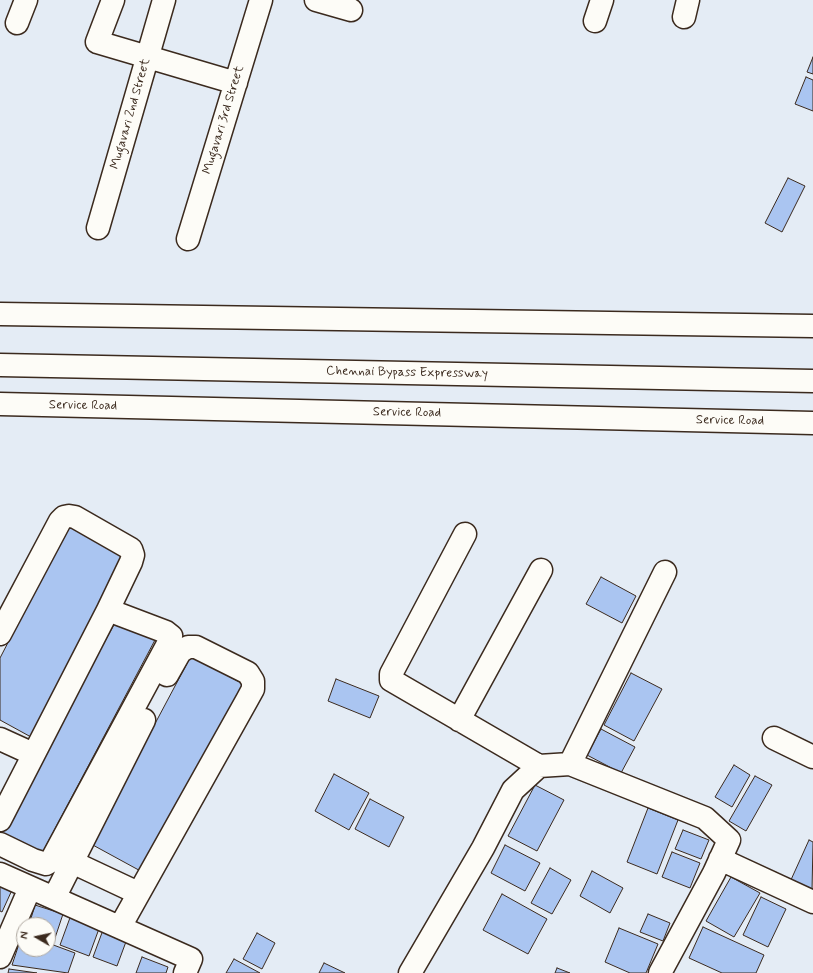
<!DOCTYPE html>
<html>
<head>
<meta charset="utf-8">
<style>
  body { margin:0 }
  #map { position:relative; width:813px; height:973px; overflow:hidden; background:#e4ecf5; font-family:Mynerve,sans-serif }
  canvas { display:block }
  .north { position:absolute; left:16px; top:917px; width:40px; height:40px; box-sizing:border-box; background:#fdfcf7; border:1px solid #afa8a0; border-radius:50%; rotate:279deg; font-size:11px; font-weight:700; line-height:16px; text-align:center; color:#3b2a1e }
  .north::after { content:''; display:block; margin:auto; width:14px; height:18px; background:#3b2a1e; clip-path:polygon(50% 0,100% 100%,50% 72%,0 100%) }
</style>
</head>
<body>
<div id="map">
<canvas width="813" height="973"></canvas>
<div class="north">N</div>
</div>
<script>
const c = document.querySelector('canvas').getContext('2d');
c.lineJoin = 'round';
function fillPath(path, color) {
  c.fillStyle = color;
  c.fill(path, 'evenodd');
}
function poly(rows) {
  const path = new Path2D();
  for (const r of rows) {
    path.moveTo(r[0], r[1]);
    for (let i = 2; i < r.length; i += 2) path.lineTo(r[i], r[i + 1]);
  }
  return path;
}
function trace(path, color, width, dash) {
  c.strokeStyle = color;
  c.lineWidth = width;
  c.lineCap = dash ? 'butt' : 'round';
  c.setLineDash(dash || []);
  c.stroke(path);
}
function label(font, color, halo, rows, align = 'center') {
  c.font = font + ' Mynerve,sans-serif';
  c.lineWidth = 4;
  c.setLineDash([]);
  c.textBaseline = 'middle';
  c.strokeStyle = halo;
  c.fillStyle = color;
  for (const [text, x, y, turn = 0] of rows) {
    c.save();
    c.translate(x, y);
    c.rotate((+turn || 0) * Math.PI / 180);
    c.textAlign = isNaN(turn) ? turn : align;
    if (halo) c.strokeText(text, 0, 0);
    c.fillText(text, 0, 0);
    c.restore();
  }
}
const building = poly([
  [813,57,813,74,807,72,813,57],
  [806,77,813,80,813,111,795,104,806,77],
  [788,178,805,186,782,232,765,223,788,178],
  [69,525,128,557,31,737,0,720,0,658,69,525],
  [601,577,636,596,622,623,586,604,601,577],
  [116,621,155,640,40,857,0,832,116,621],
  [191,656,247,686,146,874,91,844,191,656],
  [631,673,662,689,634,741,604,725,631,673],
  [336,679,379,696,370,718,328,701,336,679],
  [601,729,635,747,621,773,587,755,601,729],
  [734,765,750,775,732,807,715,797,734,765],
  [334,774,369,793,349,830,315,811,334,774],
  [755,776,772,785,746,831,729,821,755,776],
  [535,785,564,800,537,851,508,836,535,785],
  [370,799,404,817,389,847,355,829,370,799],
  [648,808,678,820,657,874,627,862,648,808],
  [683,830,709,840,701,859,675,849,683,830],
  [809,840,813,842,812,891,790,882,809,840],
  [505,845,540,863,525,891,491,873,505,845],
  [672,852,700,863,690,888,662,877,672,852],
  [550,868,571,880,552,914,531,903,550,868],
  [592,871,623,888,610,913,580,896,592,871],
  [731,877,760,893,734,937,706,921,731,877],
  [0,885,12,890,2,912,0,911,0,885],
  [502,894,547,919,528,954,483,930,502,894],
  [761,897,786,909,768,947,743,935,761,897],
  [35,905,63,914,54,941,48,939,48,925,29,925,35,905],
  [648,914,670,923,663,941,640,932,648,914],
  [71,915,100,926,89,956,60,945,71,915],
  [703,927,764,955,756,973,722,973,689,958,703,927],
  [619,928,658,944,646,973,630,973,605,962,619,928],
  [103,930,127,939,117,966,93,957,103,930],
  [257,933,275,943,262,969,243,959,257,933],
  [22,935,24,935,24,949,48,949,48,943,75,953,68,973,12,965,22,935],
  [142,957,168,967,166,973,136,973,142,957],
  [234,959,260,973,226,973,234,959],
  [324,963,345,973,319,973,324,963],
  [557,968,570,973,555,973,557,968],
  [9,969,37,973,8,973,9,969]
]);
fillPath(building, '#aac5f1');
trace(building, '#3b2a1e', 1);
const street = poly([
  [113,0,97,42,236,83],
  [316,0,351,10],
  [684,17,688,0],
  [595,21,602,0],
  [17,23,26,0],
  [98,228,164,0],
  [188,239,261,0],
  [465,534,391,674,391,680,539,766],
  [0,634,60,521,64,517,69,516,75,517,131,549,133,555,131,562,108,610,166,632,171,636,169,642,51,861,46,864,33,860,0,844],
  [459,720,541,570],
  [774,738,813,757],
  [0,739,33,754],
  [570,764,665,572],
  [0,820,108,610],
  [720,859,813,902],
  [72,862,138,893],
  [0,874,191,959,185,973],
  [54,898,144,720],
  [120,927,247,700,253,689,253,681,248,673,196,647,188,647,180,652,167,675],
  [0,957,30,888],
  [410,973,483,848,513,790,539,766,570,764,705,818,729,840,714,873,660,973]
]);
const secondary = poly([
  [0,404,813,423]
]);
const highway = poly([
  [0,314,813,326],
  [0,365,813,381]
]);
trace(street, '#3b2a1e', 25);
trace(secondary, '#3b2a1e', 25);
trace(highway, '#3b2a1e', 25);
trace(street, '#fdfcf7', 22);
trace(secondary, '#fdfcf7', 22);
trace(highway, '#fdfcf7', 22);
label('13px', '#3b2a1e', '#fdfcf7', [
  ["Mugavari 2nd Street",131,114,-74],
  ["Mugavari 3rd Street",224,120,-73],
  ["Chennai Bypass Expressway",407,373,1],
  ["Service Road",83,406,1],
  ["Service Road",407,413,1],
  ["Service Road",730,421,1]
]);
</script>
</body>
</html>
